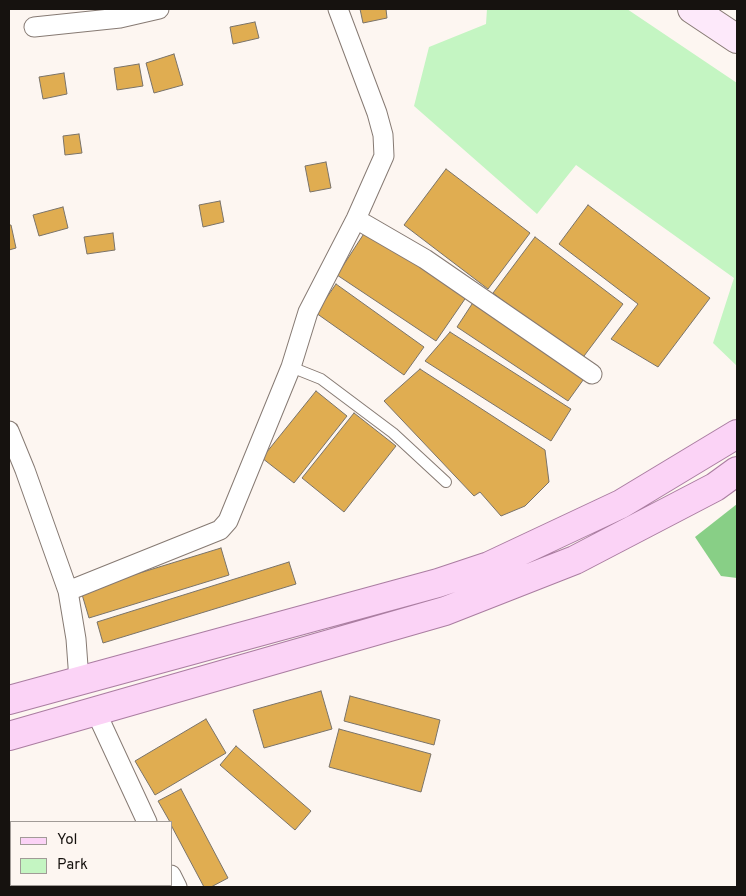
<!DOCTYPE html>
<html>
<head>
<meta charset="utf-8">
<style>
  body { margin:0 }
  #map { position:relative; width:746px; height:896px; overflow:hidden; background:#fdf6f1; font-family:Overpass,sans-serif }
  canvas { display:block }
  .frame { position:absolute; inset:0; border:10px solid #16120f; pointer-events:none }
  .legend { position:absolute; left:10px; top:821px; width:162px; height:65px; box-sizing:border-box; background:#fdf6f1; border:1px solid #a19b97; margin:0; padding:6px 9px; list-style:none; font-size:15px; color:#16120f }
  .legend li { display:flex; align-items:center; gap:10px; height:25px }
  .legend b { width:25px; border:1px solid #a19b97 }
</style>
</head>
<body>
<div id="map">
<canvas width="746" height="896"></canvas>
<div class="frame"></div>
<ul class="legend">
<li><b style="height:6px;background:#fbd3f6"></b>Yol</li>
<li><b style="height:14px;background:#c4f5c2"></b>Park</li>
</ul>
</div>
<script>
const c = document.querySelector('canvas').getContext('2d');
c.lineJoin = 'round';
function fillPath(path, color) {
  c.fillStyle = color;
  c.fill(path, 'evenodd');
}
function poly(rows) {
  const path = new Path2D();
  for (const r of rows) {
    path.moveTo(r[0], r[1]);
    for (let i = 2; i < r.length; i += 2) path.lineTo(r[i], r[i + 1]);
  }
  return path;
}
function trace(path, color, width, dash) {
  c.strokeStyle = color;
  c.lineWidth = width;
  c.lineCap = dash ? 'butt' : 'round';
  c.setLineDash(dash || []);
  c.stroke(path);
}
fillPath(poly([
  [487,9,627,9,737,83,737,366,713,343,734,278,576,165,537,214,414,106,429,47,486,24]
]), '#c4f5c2');
fillPath(poly([
  [737,504,737,578,721,576,695,537]
]), '#88cf86');
const building = poly([
  [360,9,386,9,387,18,363,23,360,9],
  [255,22,259,38,233,44,230,27,255,22],
  [174,54,183,85,154,93,146,63,174,54],
  [139,64,143,86,117,90,114,68,139,64],
  [64,73,67,94,43,99,39,77,64,73],
  [79,134,82,153,65,155,63,136,79,134],
  [326,162,331,188,310,192,305,166,326,162],
  [446,169,530,233,488,289,404,225,446,169],
  [220,201,224,222,203,227,199,205,220,201],
  [588,205,710,298,658,367,611,339,638,304,559,244,588,205],
  [63,207,68,228,39,236,33,215,63,207],
  [9,225,11,225,16,248,9,250,9,225],
  [365,232,467,296,436,341,337,275,365,232],
  [113,233,115,250,87,254,84,237,113,233],
  [535,237,623,304,581,360,493,293,535,237],
  [336,284,424,347,404,375,316,313,336,284],
  [474,301,586,376,568,401,457,327,474,301],
  [450,332,571,409,551,441,425,361,450,332],
  [420,369,545,450,549,482,525,506,501,516,480,492,474,496,384,401,420,369],
  [316,391,347,416,294,483,262,458,316,391],
  [354,413,396,446,344,512,302,478,354,413],
  [221,548,229,575,89,618,81,591,221,548],
  [289,562,296,584,103,643,97,622,289,562],
  [321,691,332,729,264,748,253,710,321,691],
  [350,696,440,720,434,745,344,721,350,696],
  [206,719,226,753,155,795,135,761,206,719],
  [339,729,431,754,421,792,329,767,339,729],
  [236,746,311,811,295,830,220,765,236,746],
  [181,789,228,878,211,887,204,887,171,825,171,822,170,822,158,801,181,789],
  [9,850,11,853,11,885,43,885,46,887,9,887,9,850]
]);
fillPath(building, '#e0ad51');
trace(building, '#7a7369', 1);
const service = poly([
  [291,367,321,379,393,433,446,482]
]);
const minor = poly([
  [34,27,120,18,159,9],
  [356,219,425,259,592,374],
  [9,431,25,470,68,591,76,639,79,680],
  [68,591,220,530,228,521,291,367,308,312,356,219,384,156,383,135,377,113,338,9],
  [96,712,147,822],
  [171,875,177,887]
]);
const secondary = poly([
  [692,9,737,39]
]);
const primary = poly([
  [9,700,438,583,489,566,621,504,737,434],
  [9,736,445,611,575,560,715,487,737,471]
]);
trace(service, '#867a73', 12);
trace(minor, '#867a73', 21);
trace(secondary, '#867a73', 30);
trace(primary, '#aa7da1', 30);
trace(service, '#fff', 10);
trace(minor, '#fff', 19);
trace(secondary, '#fde9fa', 28);
trace(primary, '#fbd3f6', 28);
</script>
</body>
</html>
